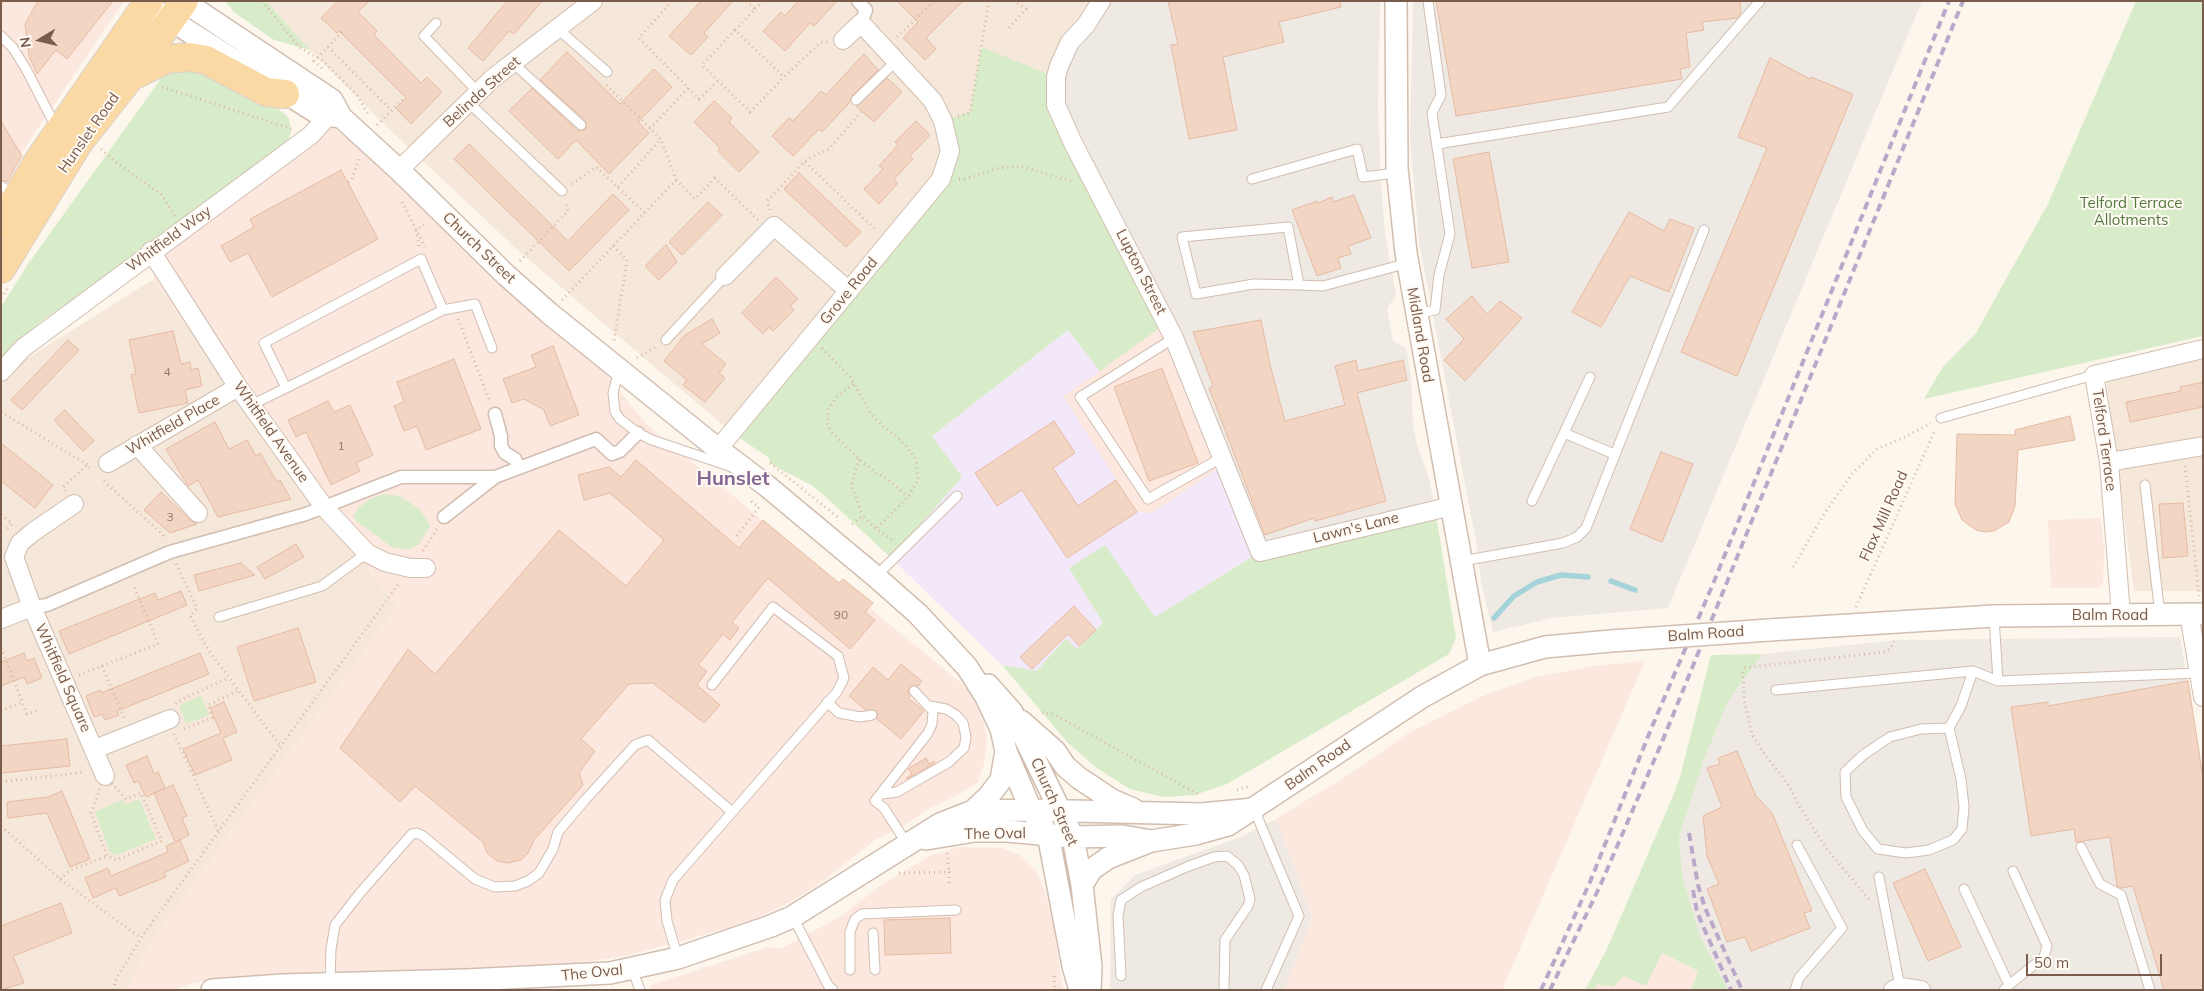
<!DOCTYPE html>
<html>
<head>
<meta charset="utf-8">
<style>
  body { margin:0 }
  #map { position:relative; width:2204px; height:991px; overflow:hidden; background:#fdf6ec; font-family:Mulish,sans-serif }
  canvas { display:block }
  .frame { position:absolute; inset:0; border:2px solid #7a5c4d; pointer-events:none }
  .north { position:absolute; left:15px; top:15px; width:50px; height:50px; -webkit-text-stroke:4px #fffaf3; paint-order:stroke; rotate:261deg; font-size:14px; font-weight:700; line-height:20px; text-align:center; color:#7a5c4d }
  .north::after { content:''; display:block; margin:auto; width:18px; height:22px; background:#7a5c4d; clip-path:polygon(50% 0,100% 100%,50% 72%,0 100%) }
  .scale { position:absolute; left:2026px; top:954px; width:136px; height:22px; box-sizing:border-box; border:2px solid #7a5c4d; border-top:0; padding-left:6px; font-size:15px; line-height:18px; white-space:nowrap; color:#7a5c4d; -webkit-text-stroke:4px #fffaf3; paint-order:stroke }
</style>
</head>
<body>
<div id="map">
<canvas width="2204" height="991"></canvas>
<div class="frame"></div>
<div class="north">N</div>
<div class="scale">50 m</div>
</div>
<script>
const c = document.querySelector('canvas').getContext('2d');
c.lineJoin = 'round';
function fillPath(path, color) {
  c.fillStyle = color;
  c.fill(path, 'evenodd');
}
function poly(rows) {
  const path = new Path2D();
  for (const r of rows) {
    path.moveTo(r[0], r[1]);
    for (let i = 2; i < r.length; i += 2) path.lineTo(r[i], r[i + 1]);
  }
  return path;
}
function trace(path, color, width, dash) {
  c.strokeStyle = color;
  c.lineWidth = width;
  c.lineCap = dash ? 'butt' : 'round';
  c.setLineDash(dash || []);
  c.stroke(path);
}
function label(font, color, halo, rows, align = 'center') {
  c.font = font + ' Mulish,sans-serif';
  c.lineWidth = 4;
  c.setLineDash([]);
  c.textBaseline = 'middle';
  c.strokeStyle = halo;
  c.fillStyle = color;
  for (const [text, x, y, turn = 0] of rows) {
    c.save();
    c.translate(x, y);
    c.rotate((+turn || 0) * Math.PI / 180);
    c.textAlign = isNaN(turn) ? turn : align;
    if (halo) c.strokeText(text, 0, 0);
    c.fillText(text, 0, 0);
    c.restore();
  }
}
fillPath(poly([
  [266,1,1101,1,1056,77,981,48,970,113,941,179,731,432,522,254,390,130,310,50],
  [154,279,244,408,397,606,147,947,127,990,1,990,1,379,21,362],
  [2203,359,2203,591,2134,591,2106,381]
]), '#f5e8da');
fillPath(poly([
  [1,1,124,1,1,183],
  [329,125,376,161,592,357,647,425,967,688,982,715,987,739,984,764,977,783,954,797,930,808,905,825,875,840,822,882,792,901,760,917,725,929,626,956,558,966,221,979,193,983,173,990,127,990,147,947,397,606,244,408,154,279,153,253],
  [1167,323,1226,463,1152,513,1137,512,1063,396],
  [2101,518,2104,551,2103,584,2099,588,2051,588,2048,520],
  [1645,661,1502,990,1284,990,1312,917,1276,819,1351,773,1407,734,1485,695,1536,677,1594,666],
  [960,847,1002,848,1020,855,1036,871,1045,891,1053,923,1063,990,651,990,651,985,768,947,780,949,840,917,881,885,930,856],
  [1662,953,1698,971,1691,990,1594,990,1597,984,1624,976]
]), '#fde8e0');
fillPath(poly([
  [1101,1,1380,1,1378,104,1381,183,1385,232,1396,296,1387,308,1393,341,1406,348,1411,379,1413,424,1417,445,1429,478,1435,509,1260,552,1223,457,1073,143,1056,77],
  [1413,1,1922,1,1668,608,1552,618,1493,632,1481,582,1477,547,1419,242,1410,139],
  [2180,637,2203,778,2203,990,1728,990,1699,934,1682,874,1679,837,1703,762,1728,701,1762,654,1899,640],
  [1276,819,1312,917,1284,990,1110,990,1111,899,1135,875,1243,836]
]), '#efe9e4');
fillPath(poly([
  [1068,330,1100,371,1063,396,1137,512,1152,513,1226,463,1260,552,1155,617,1105,546,1069,568,1103,623,1077,649,1066,638,1037,671,1002,665,891,558,962,477,932,436]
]), '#f3e8fa');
fillPath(poly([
  [225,1,266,1,310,50,274,40,235,13],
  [2136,1,2203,1,2203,336,1924,399,1942,368,1976,333,2048,204],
  [981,47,1056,77,1056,105,1167,323,1100,371,1068,330,932,436,962,477,891,558,827,498,811,485,771,464,769,458,731,432,941,179,943,121,970,112],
  [180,69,199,69,273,104,289,118,291,132,284,152,39,323,1,358,1,307,28,264,162,77],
  [385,494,400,496,418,508,427,519,430,527,418,545,409,550,393,548,356,521,353,516,359,507,370,499],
  [1435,509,1456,638,1449,654,1227,784,1195,795,1164,797,1130,789,1098,769,1068,743,1002,665,1037,671,1066,638,1077,649,1103,623,1069,568,1105,545,1155,617,1260,552],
  [1762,654,1728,701,1703,762,1679,837,1682,874,1699,934,1728,990,1691,990,1698,971,1662,953,1646,986,1624,976,1613,987,1597,984,1594,990,1585,990,1606,951,1673,796,1680,777,1711,655],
  [201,696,209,715,186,724,179,705],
  [139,799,156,839,116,855,110,852,95,812,122,800,125,805]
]), '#d8ecc9');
trace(poly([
  [1611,581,1635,590],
  [1494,618,1514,596,1537,582,1561,575,1588,577]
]), '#a5d3da', 5.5);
const building = poly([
  [38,1,113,1,67,59,56,50,37,74,29,56,25,24,38,1],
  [338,1,369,1,358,12,377,31,374,35,421,83,427,77,442,92,411,124,396,108,406,98,339,31,337,33,321,18,338,1],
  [507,1,542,1,514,34,509,31,483,61,468,48,507,1],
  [701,1,733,1,704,33,708,37,691,55,669,36,701,1],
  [798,1,837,1,814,26,810,23,785,51,763,31,781,12,785,16,798,1],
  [897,1,963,1,926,38,936,49,925,60,903,38,918,22,897,1],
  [1168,1,1340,1,1341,7,1279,22,1284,42,1223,57,1237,130,1189,139,1171,45,1178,44,1168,1],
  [1436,1,1740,1,1741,13,1737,18,1702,22,1704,30,1686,33,1690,67,1680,69,1682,79,1456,116,1436,1],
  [567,52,620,104,654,69,672,87,638,122,649,133,609,174,576,140,558,159,509,111,532,88,577,130,580,131,585,130,587,126,585,120,540,80,567,52],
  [864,54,878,70,852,96,850,102,822,132,819,129,793,156,772,136,789,118,793,121,821,91,826,95,864,54],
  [1770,58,1810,79,1811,77,1853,94,1737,376,1681,352,1767,148,1738,137,1770,58],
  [887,78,902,92,874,122,856,106,887,78],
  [714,101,732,118,729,122,759,152,739,172,718,151,720,148,694,122,714,101],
  [1,121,22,156,7,182,1,180,1,121],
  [916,121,930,135,910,156,913,159,894,179,898,183,879,204,864,189,883,169,879,166,898,145,895,142,916,121],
  [469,144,568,241,613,194,629,210,569,271,454,159,469,144],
  [1489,152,1509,262,1472,268,1453,159,1489,152],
  [341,170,378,239,272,297,248,253,230,262,221,246,254,227,250,219,341,170],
  [799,173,861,232,846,247,784,189,799,173],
  [1354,195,1371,238,1348,246,1351,254,1338,258,1341,268,1317,276,1292,210,1317,201,1318,203,1332,197,1333,202,1354,195],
  [708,202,722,215,682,255,669,242,708,202],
  [1629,212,1664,231,1670,219,1694,228,1669,292,1630,276,1601,327,1572,312,1629,212],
  [666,245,677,262,659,280,645,266,666,245],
  [776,277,798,299,790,306,794,310,773,331,769,327,763,334,742,313,776,277],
  [1472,296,1487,314,1500,301,1522,318,1465,381,1444,360,1464,339,1446,319,1472,296],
  [712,319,720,333,702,344,726,364,719,373,725,378,705,402,683,385,687,380,664,361,685,335,712,319],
  [1261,320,1270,365,1285,421,1345,405,1335,366,1356,360,1358,371,1403,360,1407,380,1357,393,1386,501,1315,521,1314,518,1265,535,1209,388,1213,386,1193,332,1261,320],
  [173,331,181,364,190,362,191,370,198,368,202,386,185,390,188,403,139,413,131,375,136,374,129,340,173,331],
  [68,340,79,350,22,410,11,400,68,340],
  [553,346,579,415,550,426,544,410,524,399,512,403,503,379,536,367,531,355,553,346],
  [454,359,481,429,426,450,417,426,404,431,394,406,404,402,397,382,454,359],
  [1162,368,1198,463,1149,481,1114,387,1162,368],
  [2203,382,2203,407,2130,422,2126,402,2181,391,2180,387,2203,382],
  [328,401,334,412,350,405,373,455,356,463,360,471,331,485,306,432,296,437,288,420,328,401],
  [65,410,94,441,83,451,54,420,65,410],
  [2070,416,2075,440,2018,450,2015,506,2009,522,1994,531,1985,532,1976,530,1962,520,1955,504,1957,434,2015,435,2015,430,2070,416],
  [1054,421,1075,453,1053,468,1078,506,1116,480,1137,512,1067,558,1022,490,997,506,975,473,1054,421],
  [215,422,229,449,247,440,256,456,260,453,277,482,280,480,291,499,218,517,198,480,188,486,166,449,215,422],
  [1,443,53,485,35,508,1,481,1,443],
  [1661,452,1693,464,1662,542,1630,529,1661,452],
  [636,460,739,548,763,520,839,583,843,579,873,603,865,612,875,620,850,649,768,578,732,622,739,628,730,640,723,634,698,665,707,671,697,685,720,705,704,723,653,683,629,684,581,739,595,751,579,773,583,785,534,840,528,853,521,860,508,863,497,861,487,853,483,842,415,786,400,802,340,748,408,649,435,674,559,530,626,586,664,540,610,493,584,500,578,475,609,467,621,477,636,460],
  [161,492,190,520,197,524,170,533,144,510,161,492],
  [2183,503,2188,556,2163,558,2159,504,2183,503],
  [296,544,304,557,265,579,257,567,296,544],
  [241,563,255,575,199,591,194,575,241,563],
  [181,591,187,605,69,654,59,631,155,593,158,600,181,591],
  [1074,606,1096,630,1079,646,1068,634,1032,669,1020,657,1074,606],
  [298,628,316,682,254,701,237,647,298,628],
  [24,653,27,661,34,658,42,678,27,684,24,677,1,686,1,662,24,653],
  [200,653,209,674,117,711,119,715,105,720,102,714,94,717,86,696,100,690,101,693,200,653],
  [901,664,922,681,918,686,910,686,908,692,910,696,908,698,924,711,901,739,877,719,878,714,876,711,866,710,849,696,873,667,888,680,901,664],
  [2188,681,2203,778,2203,990,2164,990,2133,886,2121,888,2117,886,2110,837,2076,842,2074,829,2031,836,2011,707,2048,702,2048,706,2188,681],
  [224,702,237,732,223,738,232,760,195,775,183,749,221,733,210,708,224,702],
  [67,739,70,766,1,773,1,746,67,739],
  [1737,751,1756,796,1772,813,1812,911,1804,913,1810,928,1751,951,1745,937,1727,942,1707,889,1719,884,1707,856,1703,816,1722,807,1707,768,1720,764,1718,758,1737,751],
  [147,756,154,774,158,772,165,788,146,797,138,781,134,783,126,765,147,756],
  [926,758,929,764,934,761,935,763,907,779,906,778,912,774,908,769,926,758],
  [173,785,187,816,182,818,189,835,176,842,180,840,189,861,164,873,166,877,119,896,116,888,93,898,85,878,108,868,111,876,168,852,166,846,175,842,154,793,173,785],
  [62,791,90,859,70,867,47,813,8,818,7,802,48,797,62,791],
  [1925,869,1961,947,1928,961,1893,883,1925,869],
  [61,903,72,933,13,956,24,983,1,990,1,926,61,903],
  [950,918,951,953,885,955,884,920,950,918]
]);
fillPath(building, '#f3d5c3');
trace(building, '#e6bba3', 1);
const service = poly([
  [436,23,424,36,478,92],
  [558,29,607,72],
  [1,36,13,48,26,69,56,127],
  [513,63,581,125],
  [856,100,896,61],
  [468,102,562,191],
  [1437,144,1668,107,1760,1],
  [1252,179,1357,149,1363,177,1397,173],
  [1,186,15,196],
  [1299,285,1288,227,1182,237,1196,294,1254,284,1299,285,1323,286,1408,263],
  [443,310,475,304,492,348],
  [1417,314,1435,310,1439,275,1450,234,1432,113,1441,95,1428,1],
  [1174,338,1080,397,1148,499,1223,457],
  [666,340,725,276],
  [622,372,616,381,613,393,615,412,620,419,638,433,652,440,729,466],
  [251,405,286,388,443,310,421,259,264,343,286,388],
  [1941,418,2094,375],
  [1564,433,1590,377],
  [2145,485,2160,615],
  [1532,501,1564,433,1614,454],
  [1462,561,1563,543,1577,537,1586,528,1704,230],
  [876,576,957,496],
  [219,617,322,586,367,553],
  [1994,617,1998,681],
  [1776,690,1973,671,1998,681,2199,673],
  [827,702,839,713,860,717,872,715],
  [1949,728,1921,729,1890,737,1863,755,1845,772,1846,797,1863,831,1878,849,1906,853,1929,850,1953,840,1962,829,1964,807,1961,779,1949,728,1961,706,1973,671],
  [882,794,897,792,949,762,964,748,966,737,963,723,956,715,946,709,930,706],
  [1254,809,1299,916,1266,990],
  [907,844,884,808,875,801,928,733,932,724,933,711,914,691],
  [2081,847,2100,884,2121,895,2150,990],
  [1879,877,1900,987],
  [1964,889,2009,985,2004,990],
  [793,917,828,985,833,990],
  [873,933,875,970],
  [678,958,667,921,665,900,673,880,837,692,844,678,838,656,773,607,712,685],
  [632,969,640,990],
  [850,970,850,932,855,919,862,914,956,910],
  [1121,976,1118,916,1121,900,1141,887,1189,866,1214,857,1227,856,1238,865,1244,875,1250,899,1248,906,1225,940,1224,990],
  [330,984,331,949,335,925,360,893,412,834,417,833,423,836,475,879,495,887,515,886,528,881,539,873,553,849,558,832,585,800,635,745,648,740,731,811],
  [2009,985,2044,957,2047,946,2013,871],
  [1795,990,1799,978,1842,928,1797,845]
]);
const pedestrian = poly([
  [858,1,866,10,861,23],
  [495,414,501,436,501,446,505,453,515,459,519,468],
  [444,517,495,477,596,439,612,454,620,451,638,433],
  [32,607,47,605,170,552,306,514,401,477,495,477]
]);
const minor = poly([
  [1101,1,1086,25,1070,42,1059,66,1056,77,1056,105,1073,143,1174,338,1260,552,1452,506],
  [399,170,493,78,593,1],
  [151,251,238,387,324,507,367,553,385,562,410,568,426,568],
  [725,276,774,226,849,291],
  [1,372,23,348,311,135,335,108],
  [137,445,198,513],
  [718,449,941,179,950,151,943,121,933,101,861,23,843,40],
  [2109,462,2203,446],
  [108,463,238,387],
  [74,504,33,532,20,543,14,557,32,607,105,776],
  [2189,614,2203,697],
  [2121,615,2109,462,2094,375,2203,349],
  [1,619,32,607],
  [95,749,170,719],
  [1893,990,1900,987,1921,990]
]);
const tertiary = poly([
  [183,1,332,100,341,117,399,170,506,275,549,313,718,449,767,486,875,576,918,614,967,667,986,697,1001,729,1006,751,1031,810,1048,834,1073,966,1080,990],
  [1396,1,1397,168,1406,253,1480,665],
  [158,12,319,114,341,117],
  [1769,630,1994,616,2203,614],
  [988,685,1012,712,1073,837,1082,885,1091,967,1090,990],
  [1021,721,1055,751,1065,766,1079,778,1112,800,1133,809],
  [973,811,988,797,1001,780,1006,751],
  [926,839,975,831,1007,831,1073,837,1123,836,1151,841,1196,834,1228,825,1422,697,1480,665,1545,647,1611,641],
  [1082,885,1091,870,1108,858,1151,841],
  [212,990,283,985,466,980,610,973,678,958,771,926,792,917,940,824,973,811,1031,810,1201,814,1254,809]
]);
const primary = poly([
  [134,75,167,59,189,57,206,60,266,92,285,94],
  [1,224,37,163,149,1],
  [1,269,79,142,131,76,184,1]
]);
trace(service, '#d1beb0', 11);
trace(pedestrian, '#d1beb0', 15);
trace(minor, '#d1beb0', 20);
trace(tertiary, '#d1beb0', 24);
trace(primary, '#dad1cd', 30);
trace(poly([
  [262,1,299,47,323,61,357,95,368,114],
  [672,1,639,38,699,99,718,81],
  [746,1,755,9,735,30,784,77,821,42,828,42],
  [755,9,763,1],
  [1009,28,1026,9,1014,1],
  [735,30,702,65,750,112,784,77],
  [897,37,934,1],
  [328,47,391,110],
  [322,68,314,61,345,29],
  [162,87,292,129],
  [958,116,970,113,989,1],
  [377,125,405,97],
  [650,129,688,88],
  [101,149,118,164,161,194,175,216],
  [805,162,877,231],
  [959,179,965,179,999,168,1020,166,1074,182],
  [676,180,695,199,715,178,758,220],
  [348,182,352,179,359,159],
  [572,184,596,167,645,213],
  [618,187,661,139],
  [402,202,425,247],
  [770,210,767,201,807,159,829,149,861,112],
  [419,246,416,230,426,223],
  [613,246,627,260,614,341],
  [520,261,568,211,566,203],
  [1,298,7,289],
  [562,300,676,180,661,139,605,84],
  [458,319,490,402],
  [822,348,850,377,871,414,884,427,896,436,908,448,916,460,918,480,908,497,876,529],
  [637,358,655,347],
  [853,384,837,397,828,410,827,423,833,434,859,459,876,473,886,478,908,497],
  [1,412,88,465],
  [859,459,851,485,863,516],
  [770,463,839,518],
  [2185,466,2199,596],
  [104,481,163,535,165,540],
  [65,491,63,487,87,465,92,470],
  [1,515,12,523,6,530],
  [852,524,863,516,876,529,894,541],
  [737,536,759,507,748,499],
  [423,551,437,529],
  [176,564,197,608,190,616,209,651,281,747],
  [1793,567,1824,514,1852,474,1877,449,1903,438,1931,423],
  [1856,607,1935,430],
  [1,648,27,714,39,710],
  [102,666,125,720],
  [79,675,158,644,133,584],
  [176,704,177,702,228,678],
  [1,711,22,702],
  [1042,713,1053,714,1198,794],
  [184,729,212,718,208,705,238,691],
  [174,734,219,832],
  [105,776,126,799,141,793,162,841,116,860,107,856,91,813,105,776],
  [1,782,85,772],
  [1237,790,1250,786],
  [1,826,60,879,141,938],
  [947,853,949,872],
  [899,873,949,872,949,885],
  [60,879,71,870,107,856],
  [1869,899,1826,848,1798,804,1788,784,1766,756,1752,734,1744,699,1743,672,1745,668,1760,666,1885,652,1891,648,1894,641],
  [1054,976,1055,990],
  [114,990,115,981,141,938,400,582]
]), '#d9b8a5', 3, [1, 4]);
trace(service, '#fff', 9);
trace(pedestrian, '#fff', 12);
trace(minor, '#fff', 18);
trace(tertiary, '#fff', 21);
trace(primary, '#fbd9a5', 28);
trace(poly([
  [1689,833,1698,885,1705,908,1742,990],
  [1693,890,1697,912,1731,990],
  [1541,990,1590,882,1651,729,1713,584,1949,1],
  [1550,990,1600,886,1662,742,1963,1]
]), '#b9a8c9', 4, [8, 5]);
const tertiaryBridge = poly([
  [1611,641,1769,630]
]);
trace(tertiaryBridge, '#d1beb0', 24, []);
trace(tertiaryBridge, '#fff', 21);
label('12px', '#987a6a', null, [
  ["4",167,372],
  ["1",341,446],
  ["3",170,517],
  ["90",841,615]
]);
label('15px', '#7a5c4d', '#fffaf3', [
  ["Belinda Street",482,92,-42],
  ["Hunslet Road",89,133,-55],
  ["Whitfield Way",169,239,-36],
  ["Church Street",479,248,44],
  ["Lupton Street",1141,272,63],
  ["Grove Road",849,291,-51],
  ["Midland Road",1420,335,80],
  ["Whitfield Place",173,425,-30],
  ["Whitfield Avenue",271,432,55],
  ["Telford Terrace",2104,440,82],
  ["Flax Mill Road",1884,516,-66],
  ["Lawn's Lane",1356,528,-14],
  ["Balm Road",2110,615],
  ["Balm Road",1706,634,-4],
  ["Whitfield Square",63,678,66],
  ["Balm Road",1318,765,-35],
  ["Church Street",1054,802,66],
  ["The Oval",995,834,-1],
  ["The Oval",592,973,-6]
]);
label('15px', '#537a41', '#fffaf3', [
  ["Telford Terrace",2131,203],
  ["Allotments",2131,220]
]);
label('bold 20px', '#846695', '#fffaf3', [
  ["Hunslet",733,479]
]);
</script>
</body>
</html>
